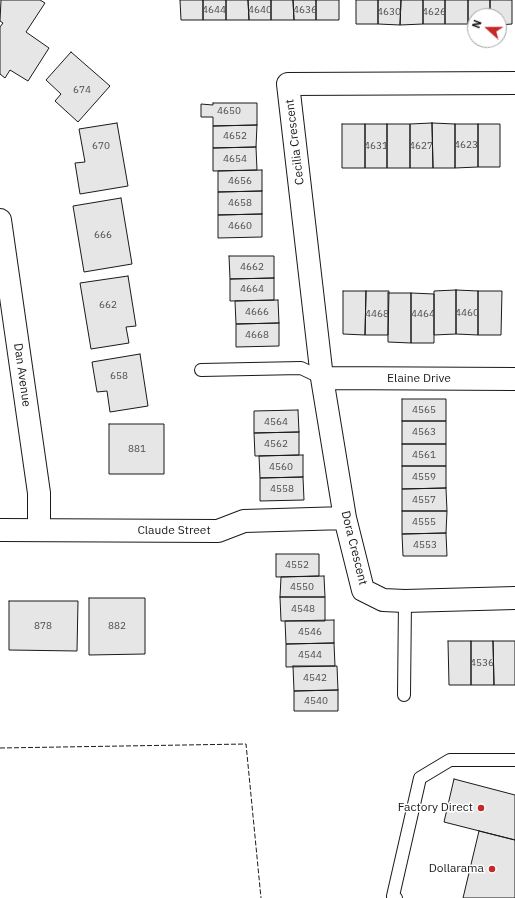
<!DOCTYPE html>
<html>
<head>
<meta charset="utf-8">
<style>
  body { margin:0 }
  #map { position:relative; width:515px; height:898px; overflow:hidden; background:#fff; font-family:"IBM Plex Sans",sans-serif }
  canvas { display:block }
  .north { position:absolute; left:467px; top:8px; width:40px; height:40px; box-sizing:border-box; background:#fff; border:1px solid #a3a3a3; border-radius:50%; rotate:291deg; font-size:11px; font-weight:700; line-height:16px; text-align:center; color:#1a1a1a }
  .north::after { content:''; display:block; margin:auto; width:14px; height:18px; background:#c62828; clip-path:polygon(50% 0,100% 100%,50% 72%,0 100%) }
</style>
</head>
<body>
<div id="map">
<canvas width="515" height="898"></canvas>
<div class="north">N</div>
</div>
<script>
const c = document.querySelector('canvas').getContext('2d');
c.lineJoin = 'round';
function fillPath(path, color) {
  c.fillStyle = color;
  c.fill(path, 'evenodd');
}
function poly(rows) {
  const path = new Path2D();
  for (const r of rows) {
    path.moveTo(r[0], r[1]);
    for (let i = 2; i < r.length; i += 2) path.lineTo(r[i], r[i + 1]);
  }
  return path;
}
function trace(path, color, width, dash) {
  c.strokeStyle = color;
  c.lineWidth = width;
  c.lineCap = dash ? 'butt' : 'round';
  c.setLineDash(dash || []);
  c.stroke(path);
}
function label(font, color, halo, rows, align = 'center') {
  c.font = font + ' "IBM Plex Sans",sans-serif';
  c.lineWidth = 3;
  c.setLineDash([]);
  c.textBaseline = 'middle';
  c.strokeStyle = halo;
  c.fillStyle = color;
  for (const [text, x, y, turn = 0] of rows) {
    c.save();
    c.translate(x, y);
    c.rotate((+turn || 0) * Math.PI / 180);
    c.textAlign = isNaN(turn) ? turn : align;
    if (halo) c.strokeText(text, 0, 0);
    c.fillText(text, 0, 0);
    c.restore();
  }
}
const building = poly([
  [1,0,40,0,45,3,26,32,49,48,28,81,10,70,5,78,0,74,0,27,3,23,0,21,1,0],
  [180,0,203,0,203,20,181,20,180,0],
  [203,0,226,0,226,20,203,20,203,0],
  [226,0,248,0,249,20,226,20,226,0],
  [248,0,271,0,271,20,249,20,248,0],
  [271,0,293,0,294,20,271,20,271,0],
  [293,0,316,0,316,20,294,20,293,0],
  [316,0,339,0,339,20,316,20,316,0],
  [356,0,378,0,378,24,356,24,356,0],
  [378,0,401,0,400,25,378,24,378,0],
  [401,0,423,0,423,24,400,25,401,0],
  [423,0,445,0,445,24,423,24,423,0],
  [445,0,468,0,468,24,445,24,445,0],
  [468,0,490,0,490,16,475,16,475,24,468,24,468,0],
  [490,0,512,0,512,24,499,25,499,16,490,16,490,0],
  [71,52,110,86,78,122,55,101,61,94,46,80,71,52],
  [213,103,257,103,257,125,213,126,213,117,201,117,201,104,213,105,213,103],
  [117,123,128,186,80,194,75,163,85,162,79,129,117,123],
  [432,123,455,124,455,168,433,168,432,123],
  [432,123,433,168,410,168,410,124,432,123],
  [342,124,365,124,365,168,342,168,342,124],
  [365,124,387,124,387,168,365,168,365,124],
  [387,124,410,124,410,168,387,168,387,124],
  [455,124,478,124,478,167,455,168,455,124],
  [478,124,500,124,500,167,478,167,478,124],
  [257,125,256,147,213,148,213,126,257,125],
  [256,147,257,170,213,171,213,148,256,147],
  [262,170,262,191,218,192,218,171,262,170],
  [262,191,262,214,218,215,218,192,262,191],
  [121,198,132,264,84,272,73,206,121,198],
  [262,214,262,237,218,238,218,215,262,214],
  [229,256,274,256,274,278,230,279,229,256],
  [128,276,136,326,126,327,129,343,91,349,80,283,128,276],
  [274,278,274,300,230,301,230,279,274,278],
  [456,290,478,291,478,335,456,334,456,290],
  [456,290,456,334,434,335,434,291,456,290],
  [343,291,366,291,365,335,343,334,343,291],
  [366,291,389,291,388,335,365,335,366,291],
  [478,291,502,291,501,335,478,335,478,291],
  [388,293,411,293,411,343,388,342,388,293],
  [411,293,434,294,434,343,411,343,411,293],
  [278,300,279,323,236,324,235,301,278,300],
  [279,323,279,346,236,347,236,324,279,323],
  [140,354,148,406,110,412,107,391,97,392,92,362,140,354],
  [402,399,446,399,446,421,402,421,402,399],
  [298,410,299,432,254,433,254,411,298,410],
  [402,421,446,421,446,444,402,444,402,421],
  [109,424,164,424,164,474,109,474,109,424],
  [299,432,299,455,255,456,254,433,299,432],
  [402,444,446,444,446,466,402,466,402,444],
  [303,455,303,477,260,478,259,456,303,455],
  [402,466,446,466,446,488,402,489,402,466],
  [303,477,304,500,260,501,260,478,303,477],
  [446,488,447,511,402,511,402,489,446,488],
  [402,511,447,511,446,533,402,534,402,511],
  [446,533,447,556,403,556,402,534,446,533],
  [276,554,319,554,319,576,276,577,276,554],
  [324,576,325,597,280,597,281,577,324,576],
  [280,597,325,597,325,621,281,621,280,597],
  [89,598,145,598,145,654,89,655,89,598],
  [9,601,78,601,77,651,9,650,9,601],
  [334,620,334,643,286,644,285,621,334,620],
  [448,641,471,641,471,685,449,685,448,641],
  [471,641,493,641,494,685,471,685,471,641],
  [493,641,515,641,515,685,494,685,493,641],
  [334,643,335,666,286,667,286,644,334,643],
  [293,666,337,666,338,690,294,691,293,666],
  [338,690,338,711,294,711,294,691,338,690],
  [454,779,515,795,515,840,444,822,454,779],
  [479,831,515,840,515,898,463,898,479,831]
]);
fillPath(building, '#e6e6e6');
trace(building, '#1a1a1a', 1);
const service = poly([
  [201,370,301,368,322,378],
  [404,695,405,601],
  [396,898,393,896,420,778,450,760,515,760]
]);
const minor = poly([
  [515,83,288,84,322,378,345,518,363,590,383,600,405,601,515,598],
  [0,220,39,493,39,530],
  [322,378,515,379],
  [0,530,218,531,244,521,345,518]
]);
trace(service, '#1a1a1a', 14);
trace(minor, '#1a1a1a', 24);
trace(service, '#fff', 12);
trace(minor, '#fff', 22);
trace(poly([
  [0,748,246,744,261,898]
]), '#1a1a1a', 1, [5, 2]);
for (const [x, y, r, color] of [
  [481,808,4,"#c62828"],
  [492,869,4,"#c62828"]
]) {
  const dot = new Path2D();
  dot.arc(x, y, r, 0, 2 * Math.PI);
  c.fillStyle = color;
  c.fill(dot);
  trace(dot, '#fff', 1.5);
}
label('10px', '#4d4d4d', null, [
  ["4644",214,10],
  ["4640",260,10],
  ["4636",305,10],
  ["4630",389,12],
  ["4626",434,12],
  ["674",82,90],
  ["4650",229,111],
  ["4652",235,136],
  ["4623",466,145],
  ["670",101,146],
  ["4631",376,146],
  ["4627",421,146],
  ["4654",235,159],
  ["4656",240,181],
  ["4658",240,203],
  ["4660",240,226],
  ["666",103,235],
  ["4662",252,267],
  ["4664",252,289],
  ["662",108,305],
  ["4666",257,312],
  ["4460",467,313],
  ["4468",377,314],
  ["4464",423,314],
  ["4668",257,335],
  ["658",119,376],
  ["4565",424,410],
  ["4564",276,422],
  ["4563",424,432],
  ["4562",276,444],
  ["881",137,449],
  ["4561",424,455],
  ["4560",281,467],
  ["4559",424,477],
  ["4558",282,489],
  ["4557",424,500],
  ["4555",424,522],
  ["4553",425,545],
  ["4552",297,565],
  ["4550",302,587],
  ["4548",303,609],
  ["878",43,626],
  ["882",117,626],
  ["4546",310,632],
  ["4544",310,655],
  ["4536",482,663],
  ["4542",315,678],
  ["4540",316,701]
]);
label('12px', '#1a1a1a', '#fff', [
  ["Cecilia Crescent",295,142,-97],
  ["Dan Avenue",22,375,82],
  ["Elaine Drive",419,379],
  ["Claude Street",174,531],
  ["Dora Crescent",354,548,76]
]);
label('12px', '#1a1a1a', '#fff', [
  ["Factory Direct",473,808],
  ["Dollarama",484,869]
], 'right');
</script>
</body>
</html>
